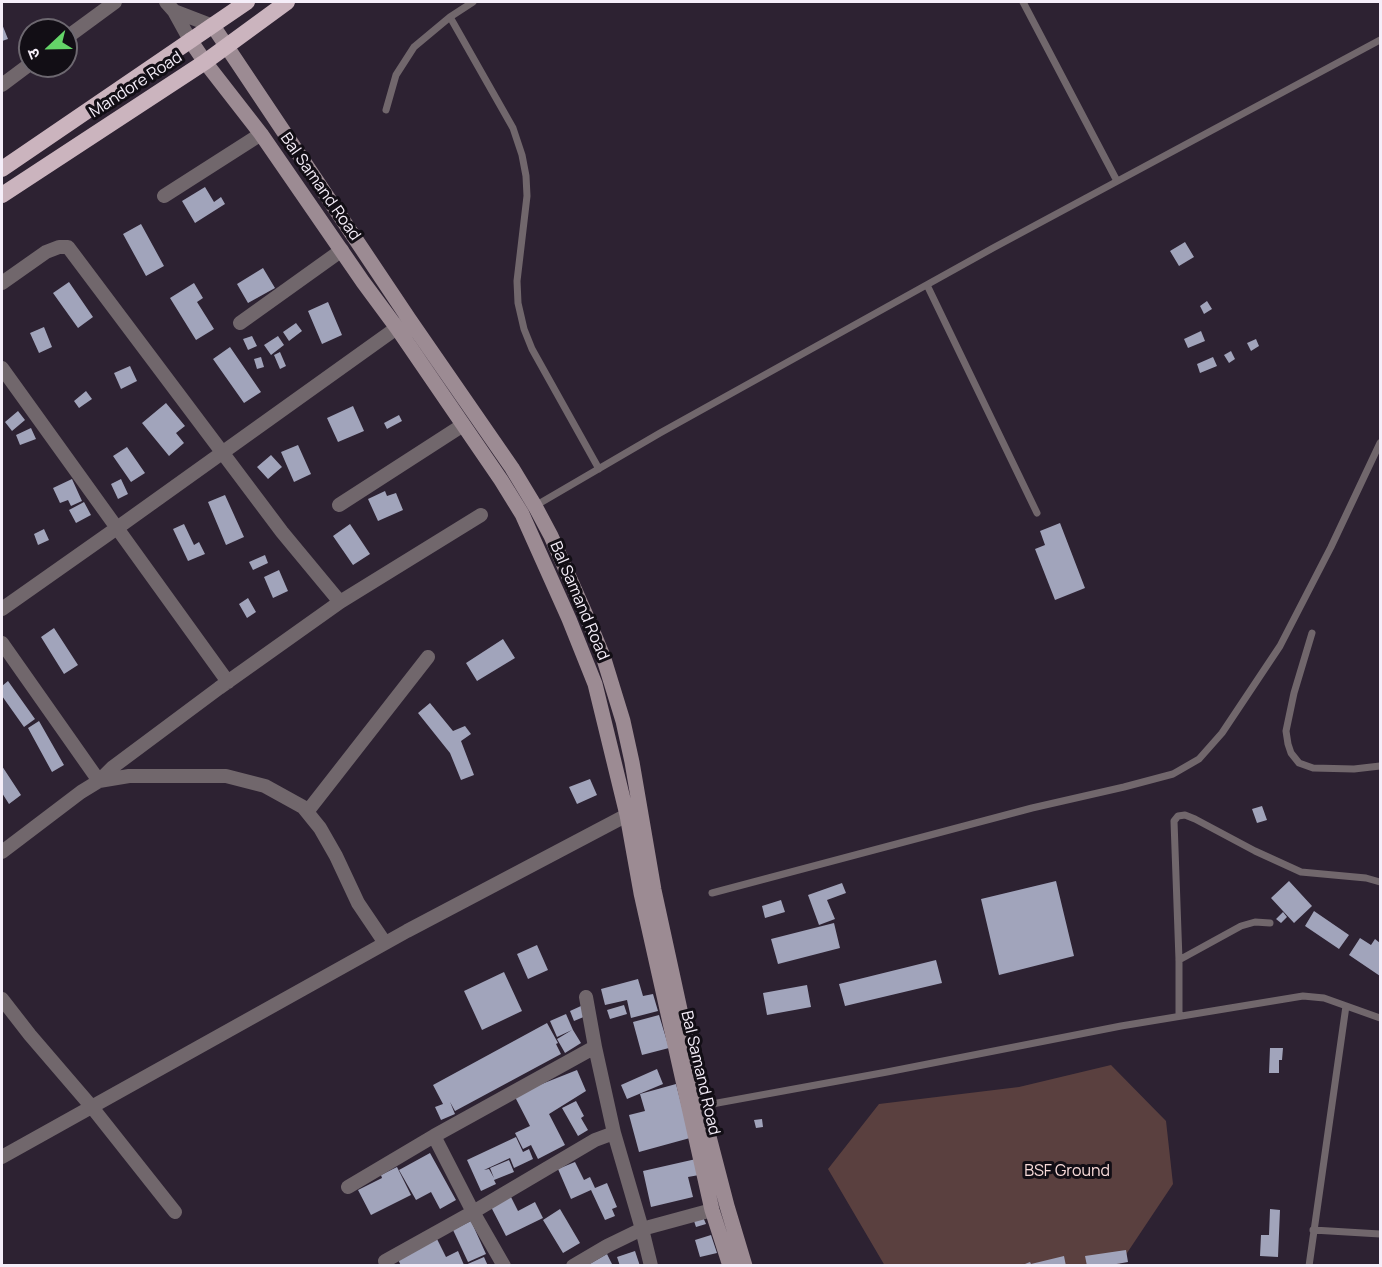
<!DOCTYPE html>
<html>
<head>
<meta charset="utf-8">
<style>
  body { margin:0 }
  #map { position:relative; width:1382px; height:1267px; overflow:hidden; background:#2d2232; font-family:Manrope,"Noto Sans Devanagari",sans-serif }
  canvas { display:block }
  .frame { position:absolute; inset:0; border:3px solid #f5eef9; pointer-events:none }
  .north { position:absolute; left:18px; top:18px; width:60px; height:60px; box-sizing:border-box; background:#120e15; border:2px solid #6d6870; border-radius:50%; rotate:248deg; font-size:16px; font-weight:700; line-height:24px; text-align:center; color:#f5eef9 }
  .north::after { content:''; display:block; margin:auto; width:21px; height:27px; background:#64d468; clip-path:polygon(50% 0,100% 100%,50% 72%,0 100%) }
</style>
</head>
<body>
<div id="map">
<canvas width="1382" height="1267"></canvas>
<div class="frame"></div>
<div class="north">उ</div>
</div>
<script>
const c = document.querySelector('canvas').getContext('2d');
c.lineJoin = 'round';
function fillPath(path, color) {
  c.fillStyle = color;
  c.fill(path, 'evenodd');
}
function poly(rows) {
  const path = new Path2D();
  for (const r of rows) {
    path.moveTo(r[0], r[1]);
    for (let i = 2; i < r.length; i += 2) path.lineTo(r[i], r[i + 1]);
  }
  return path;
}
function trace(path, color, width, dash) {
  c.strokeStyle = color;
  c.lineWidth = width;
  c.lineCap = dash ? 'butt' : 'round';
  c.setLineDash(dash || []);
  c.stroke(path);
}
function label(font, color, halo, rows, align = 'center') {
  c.font = font + ' Manrope,sans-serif';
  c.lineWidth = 6;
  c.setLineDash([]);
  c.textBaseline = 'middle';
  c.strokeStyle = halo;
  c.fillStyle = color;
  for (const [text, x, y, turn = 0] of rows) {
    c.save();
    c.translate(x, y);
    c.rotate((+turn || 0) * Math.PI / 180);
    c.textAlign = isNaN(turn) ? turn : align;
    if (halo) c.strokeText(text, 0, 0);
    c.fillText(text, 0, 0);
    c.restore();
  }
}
fillPath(poly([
  [1111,1065,1166,1121,1173,1184,1119,1265,885,1266,828,1169,879,1104,1019,1087]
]), '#5a403f');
fillPath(poly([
  [2,24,8,39,2,41],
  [205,187,214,202,221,197,225,204,195,223,182,201],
  [141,224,164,266,146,276,123,234],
  [1185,242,1194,257,1179,266,1170,251],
  [263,268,275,288,248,303,237,284],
  [69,282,93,317,78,328,53,293],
  [194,283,203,298,197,302,214,329,196,340,170,298],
  [1207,301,1212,309,1204,314,1200,306],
  [328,302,342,335,322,344,308,311],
  [296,323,302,331,289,341,283,332],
  [44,327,52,347,39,353,30,333],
  [1201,331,1205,341,1188,348,1184,339],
  [252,336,257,346,248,350,243,339],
  [278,336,284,345,271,355,264,345],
  [1256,339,1259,346,1251,351,1247,343],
  [230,347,261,392,244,403,213,359],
  [1231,351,1235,359,1229,363,1224,355],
  [280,352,286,366,280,369,274,355],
  [261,357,264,367,257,369,254,359],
  [1213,357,1217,366,1200,373,1197,364],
  [130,366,137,381,121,389,114,373],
  [86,391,92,399,79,408,74,401],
  [166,403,185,426,176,433,184,443,169,456,142,423],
  [353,406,364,431,338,442,327,418],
  [18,411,25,420,12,431,5,422],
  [399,415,402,421,387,429,384,423],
  [31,428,36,439,20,445,16,435],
  [298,445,311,474,294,482,281,452],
  [127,447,145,473,131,482,113,456],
  [271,455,282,467,268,479,257,467],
  [72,479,82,501,71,506,68,500,60,503,53,488],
  [121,479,128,494,118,499,111,484],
  [385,491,387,496,396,493,403,510,378,521,368,499],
  [225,495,244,537,226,545,208,502],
  [84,502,91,515,76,523,69,510],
  [1060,523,1085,588,1055,600,1035,549,1045,545,1040,531],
  [184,524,194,545,199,542,205,554,188,561,173,529],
  [350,524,370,554,353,565,333,536],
  [44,529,49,540,38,545,34,534],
  [265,555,268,563,253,570,249,562],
  [279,570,288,591,273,598,264,577],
  [248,598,256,612,247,618,239,604],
  [54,628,78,665,64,674,41,637],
  [503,639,515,658,477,681,466,663],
  [8,681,35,719,24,727,2,696,2,686],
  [430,703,453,731,465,726,471,734,461,741,474,775,461,780,450,753,418,713],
  [39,721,64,765,52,772,28,728],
  [2,766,21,795,9,804,2,793],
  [590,779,597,795,577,804,569,787],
  [1262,806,1267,820,1257,823,1252,809],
  [1056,881,1074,956,999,975,981,899],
  [1289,881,1312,906,1294,923,1271,898],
  [842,883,846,893,827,900,835,919,819,925,808,895],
  [781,900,785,912,765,918,762,906],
  [1314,911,1349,935,1339,949,1305,926],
  [1283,912,1287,917,1281,923,1276,919],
  [834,923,840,948,778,964,771,939],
  [1360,938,1371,945,1375,939,1380,943,1380,976,1349,955],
  [537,945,548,970,528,979,517,954],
  [936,960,942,983,845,1006,839,984],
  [504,972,522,1011,482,1030,464,991],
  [638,979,643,996,653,994,658,1011,631,1018,627,1000,605,1005,601,989],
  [807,985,811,1007,767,1015,763,993],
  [624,1005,627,1014,610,1019,607,1010],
  [581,1006,586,1016,574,1021,570,1011],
  [566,1014,573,1030,581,1043,565,1053,557,1039,572,1030,557,1037,550,1021],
  [659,1015,669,1048,642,1055,633,1022],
  [547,1023,558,1043,556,1044,561,1054,455,1111,450,1102,455,1114,441,1120,435,1107,443,1104,433,1085],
  [1270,1048,1283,1048,1282,1060,1279,1060,1279,1073,1269,1073],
  [657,1069,663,1084,627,1099,621,1085],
  [577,1070,586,1091,549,1114,565,1145,538,1159,531,1145,523,1149,515,1133,530,1126,514,1095],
  [676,1084,690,1138,639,1152,629,1115,645,1111,640,1094],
  [576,1101,584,1116,581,1118,588,1130,578,1136,562,1108],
  [762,1119,763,1127,756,1128,754,1120],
  [516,1137,523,1152,529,1149,533,1159,514,1168,510,1158,484,1170,489,1169,494,1178,490,1168,509,1160,514,1172,494,1180,496,1184,481,1191,467,1160],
  [430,1153,456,1200,440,1209,431,1192,416,1200,399,1170],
  [696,1159,699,1175,688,1177,693,1197,651,1207,643,1171],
  [575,1162,584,1180,590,1177,595,1188,607,1183,617,1207,612,1209,615,1216,605,1220,591,1190,571,1199,558,1169],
  [397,1167,411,1195,371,1215,358,1190,382,1178,381,1175],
  [509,1193,518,1211,535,1202,543,1218,506,1236,489,1203],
  [560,1209,580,1243,563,1253,543,1220],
  [1270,1209,1280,1210,1278,1257,1260,1256,1261,1235,1269,1235],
  [703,1217,706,1224,696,1227,694,1221],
  [471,1221,486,1254,468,1262,453,1230],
  [711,1235,717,1253,700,1257,695,1240],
  [437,1239,446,1257,458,1251,464,1265,401,1266,398,1259],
  [1126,1250,1128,1262,1105,1266,1087,1266,1085,1256],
  [635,1251,640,1266,620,1266,617,1257],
  [607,1254,613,1266,586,1266],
  [1064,1256,1066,1266,1020,1266,1030,1262,1031,1264],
  [484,1257,488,1266,463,1266]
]), '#a1a4bb');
trace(poly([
  [1023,2,1117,181],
  [450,17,513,128,522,155,526,176,527,196,517,281,518,303,524,329,532,349,599,469],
  [386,110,396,75,414,47,450,17,473,2],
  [927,285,1037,513],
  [535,506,660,433,993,248,1380,40],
  [1312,633,1294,693,1286,731,1288,744,1291,753,1299,763,1313,768,1354,769,1380,766],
  [712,893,1032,808,1124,787,1173,774,1199,759,1222,733,1280,646,1331,547,1380,443],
  [1179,960,1241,926,1255,922,1270,923],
  [1179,1016,1179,960,1174,821,1178,816,1185,815,1195,819,1255,851,1301,872,1366,878,1380,882],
  [701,1106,887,1072,1121,1026,1303,996,1324,998,1380,1018],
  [1313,1230,1380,1234],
  [1309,1266,1346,1006]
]), '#71676c', 7);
trace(poly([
  [166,2,174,11,190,40],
  [174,11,213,26],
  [66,38,115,2],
  [2,85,30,64],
  [164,196,261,134],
  [2,283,46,252,59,247,68,247,282,532,340,602],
  [240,323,342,250],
  [2,368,117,528,2,609],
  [339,505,463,425],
  [2,643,99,781,113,767,219,688,340,602,481,515],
  [228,682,117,528,405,322],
  [307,812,428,657],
  [2,852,81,792,99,781,129,776,226,776,265,786,303,807,320,828,336,856,358,903,385,943],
  [586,997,595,1047,614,1133,642,1229,651,1266],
  [2,999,30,1035,91,1106,175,1212],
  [434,1136,473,1212,504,1266],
  [2,1157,407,931,627,815],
  [348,1187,434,1136,595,1047],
  [385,1261,473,1212,595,1140,614,1133],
  [573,1266,607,1246,642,1229,712,1210]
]), '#71676c', 14);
trace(poly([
  [213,26,409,319,512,468,535,506,551,536,589,622,603,656,623,721,632,762,654,890,701,1106,727,1206,745,1266],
  [190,40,205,62,261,134,363,282,397,328,501,480,522,514,569,619,595,684,627,815,641,893,712,1210,730,1266]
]), '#9c8b93', 15);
trace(poly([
  [2,169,247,2],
  [2,195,205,62,287,2]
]), '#cbb4be', 16);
label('16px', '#f5eef9', '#120e15', [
  ["Mandore Road",136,85,-33],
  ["Bal Samand Road",320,187,55],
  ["Bal Samand Road",579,601,67],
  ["Bal Samand Road",700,1073,77]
]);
label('16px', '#fadcda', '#120e15', [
  ["BSF Ground",1067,1172]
]);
</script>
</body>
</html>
